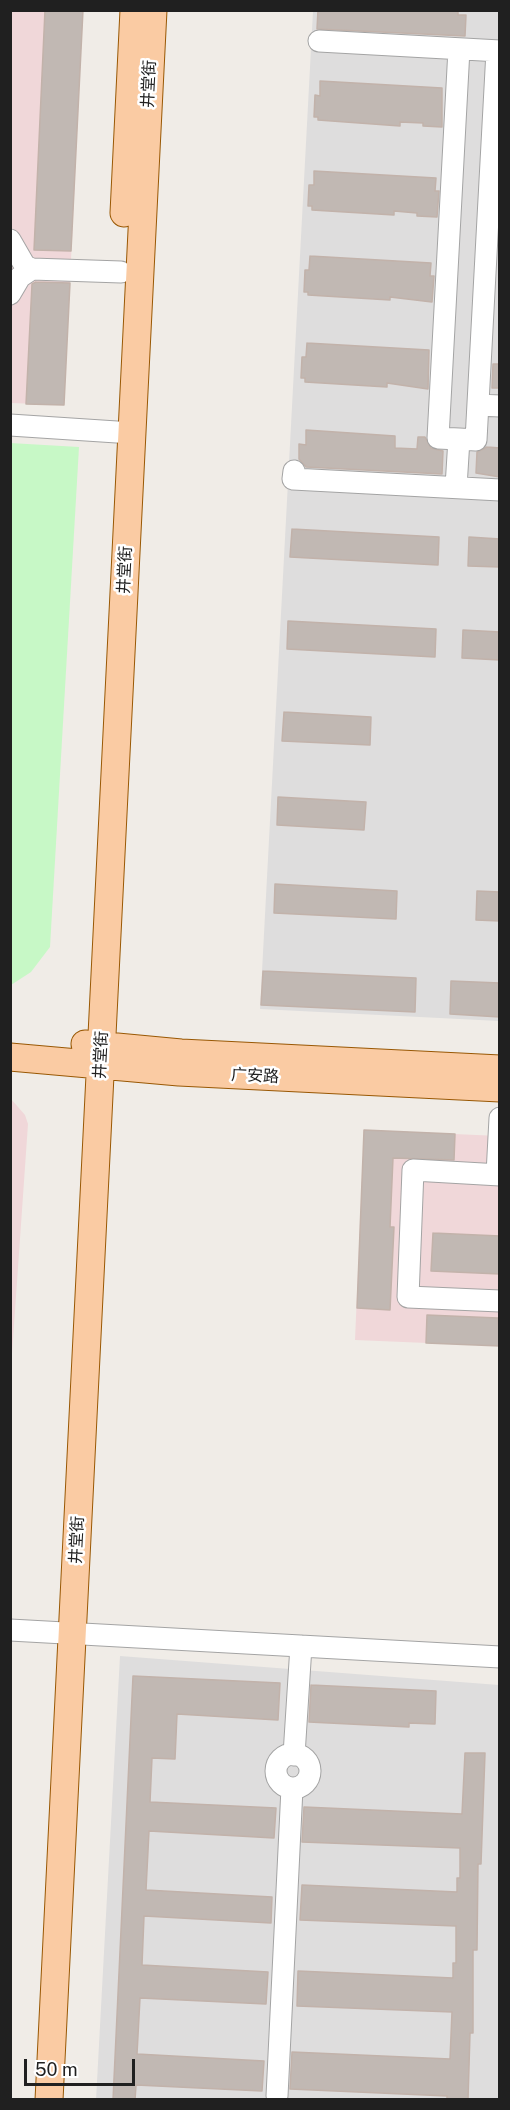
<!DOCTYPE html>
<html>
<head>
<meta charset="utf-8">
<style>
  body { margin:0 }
  #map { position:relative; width:510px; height:2110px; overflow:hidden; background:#f0ece7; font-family:"Public Sans",sans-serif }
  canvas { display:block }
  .frame { position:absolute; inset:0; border:12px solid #202020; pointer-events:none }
  .scale { position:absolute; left:24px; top:2059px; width:111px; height:27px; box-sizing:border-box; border:3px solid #202020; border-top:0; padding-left:8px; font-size:18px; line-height:21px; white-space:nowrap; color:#202020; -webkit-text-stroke:4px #fff; paint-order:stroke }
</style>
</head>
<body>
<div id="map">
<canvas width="510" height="2110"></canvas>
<div class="frame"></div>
<div class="scale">50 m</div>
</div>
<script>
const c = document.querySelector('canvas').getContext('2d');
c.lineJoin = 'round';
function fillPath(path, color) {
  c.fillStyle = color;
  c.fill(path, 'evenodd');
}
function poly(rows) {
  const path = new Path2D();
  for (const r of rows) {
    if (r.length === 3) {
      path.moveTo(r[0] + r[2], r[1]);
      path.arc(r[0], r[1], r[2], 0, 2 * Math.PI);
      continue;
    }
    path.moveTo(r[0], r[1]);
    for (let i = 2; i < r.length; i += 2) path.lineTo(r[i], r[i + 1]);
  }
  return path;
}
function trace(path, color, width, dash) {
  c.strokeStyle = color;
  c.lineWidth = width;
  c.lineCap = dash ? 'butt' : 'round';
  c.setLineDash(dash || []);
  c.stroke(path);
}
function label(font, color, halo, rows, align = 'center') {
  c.font = font + ' "Public Sans","Noto Sans SC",sans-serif';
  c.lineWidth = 5;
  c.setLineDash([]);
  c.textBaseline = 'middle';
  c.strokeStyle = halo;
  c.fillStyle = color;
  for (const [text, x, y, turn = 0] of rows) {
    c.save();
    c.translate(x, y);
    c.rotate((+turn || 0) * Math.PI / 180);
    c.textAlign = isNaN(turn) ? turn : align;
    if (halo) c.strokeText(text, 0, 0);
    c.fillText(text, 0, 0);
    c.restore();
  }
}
fillPath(poly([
  [313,11,499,11,499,1021,260,1009],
  [120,1656,499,1685,499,2099,96,2100]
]), '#dedddd');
fillPath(poly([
  [10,11,83,11,64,405,11,403],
  [11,1099,25,1115,28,1124,11,1368],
  [364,1130,499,1136,499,1346,355,1340]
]), '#f0d7d9');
fillPath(poly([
  [10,443,79,447,50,947,31,972,11,985]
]), '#c7f8c6');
const building = poly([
  [45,10,83,10,71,251,34,250,45,10],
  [318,10,458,10,458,15,466,15,465,36,317,29,318,10],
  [320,81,442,88,442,127,423,126,423,123,400,122,400,126,318,120,318,117,314,117,315,95,320,96,320,81],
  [314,171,436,178,435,191,439,191,437,217,417,216,417,213,394,211,394,215,312,210,312,206,308,206,309,185,314,185,314,171],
  [310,256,431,263,430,276,434,276,432,302,390,297,390,300,308,295,308,292,304,292,305,270,309,270,310,256],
  [36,282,70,283,64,405,26,404,32,284,36,282],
  [307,343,429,350,428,389,387,383,387,387,305,382,305,378,301,378,302,357,306,357,307,343],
  [493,364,500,364,500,388,492,388,493,364],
  [306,430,395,436,395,448,417,449,418,437,425,437,431,448,443,451,442,474,306,467,299,459,299,444,306,445,306,430],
  [487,447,500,448,500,477,476,473,477,452,487,447],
  [292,529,439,537,438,565,290,557,292,529],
  [469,537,500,539,500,567,468,566,469,537],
  [288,621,436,629,435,657,287,649,288,621],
  [463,630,500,632,500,660,462,658,463,630],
  [284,712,371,717,370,745,282,741,284,712],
  [278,797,366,802,364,830,277,825,278,797],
  [275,884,397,891,396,919,274,913,275,884],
  [477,891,500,892,500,921,476,920,477,891],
  [263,971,416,978,415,1012,261,1005,263,971],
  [451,981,500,983,500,1017,450,1014,451,981],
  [364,1130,455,1134,454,1160,393,1158,390,1227,394,1227,390,1310,357,1308,364,1130],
  [433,1233,500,1236,500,1274,431,1271,433,1233],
  [427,1315,498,1318,500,1346,426,1343,427,1315],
  [133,1676,280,1683,278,1720,177,1714,175,1759,152,1758,150,1802,276,1808,274,1838,149,1831,146,1890,272,1897,271,1923,144,1916,142,1965,268,1972,266,2004,140,1998,137,2054,264,2061,262,2091,136,2085,135,2100,113,2100,133,1676],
  [311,1685,436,1691,435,1724,409,1723,409,1727,309,1722,311,1685],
  [465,1753,485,1753,481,1864,478,1864,477,1950,473,1950,473,2033,470,2033,468,2100,447,2100,447,2096,290,2089,292,2052,450,2059,452,2012,297,2006,298,1971,453,1978,453,1963,456,1963,456,1926,300,1920,302,1885,457,1892,457,1878,460,1878,460,1848,302,1842,304,1807,462,1814,465,1753]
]);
fillPath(building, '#c1b8b3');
trace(building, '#c2b2aa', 1.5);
const minor = poly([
  [319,41,500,51],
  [10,240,25,266,32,269,121,272],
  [10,294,20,277,32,269],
  [478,405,500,406],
  [10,425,132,433],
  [459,439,438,438,459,49],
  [294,471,293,479,500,490],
  [456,487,459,439,476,440,497,51],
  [497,1174,500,1118],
  [500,1175,413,1170,408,1297,500,1301],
  [10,1630,500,1657],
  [293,1771,17],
  [294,1755,301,1646],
  [277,2096,292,1788]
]);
const major = poly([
  [124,213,134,10],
  [85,1044,181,1053,500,1069],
  [10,1057,179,1072,500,1088],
  [49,2100,153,10]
]);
trace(minor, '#a4a4a4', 23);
trace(major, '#995804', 29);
trace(minor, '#fff', 21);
trace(major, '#facba3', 27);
label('16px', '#202020', '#fff', [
  ["井堂街",149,84,-87],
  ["井堂街",125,570,-87],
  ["井堂街",101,1055,-87],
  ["广安路",255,1076,3],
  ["井堂街",77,1540,-87]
]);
</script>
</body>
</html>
